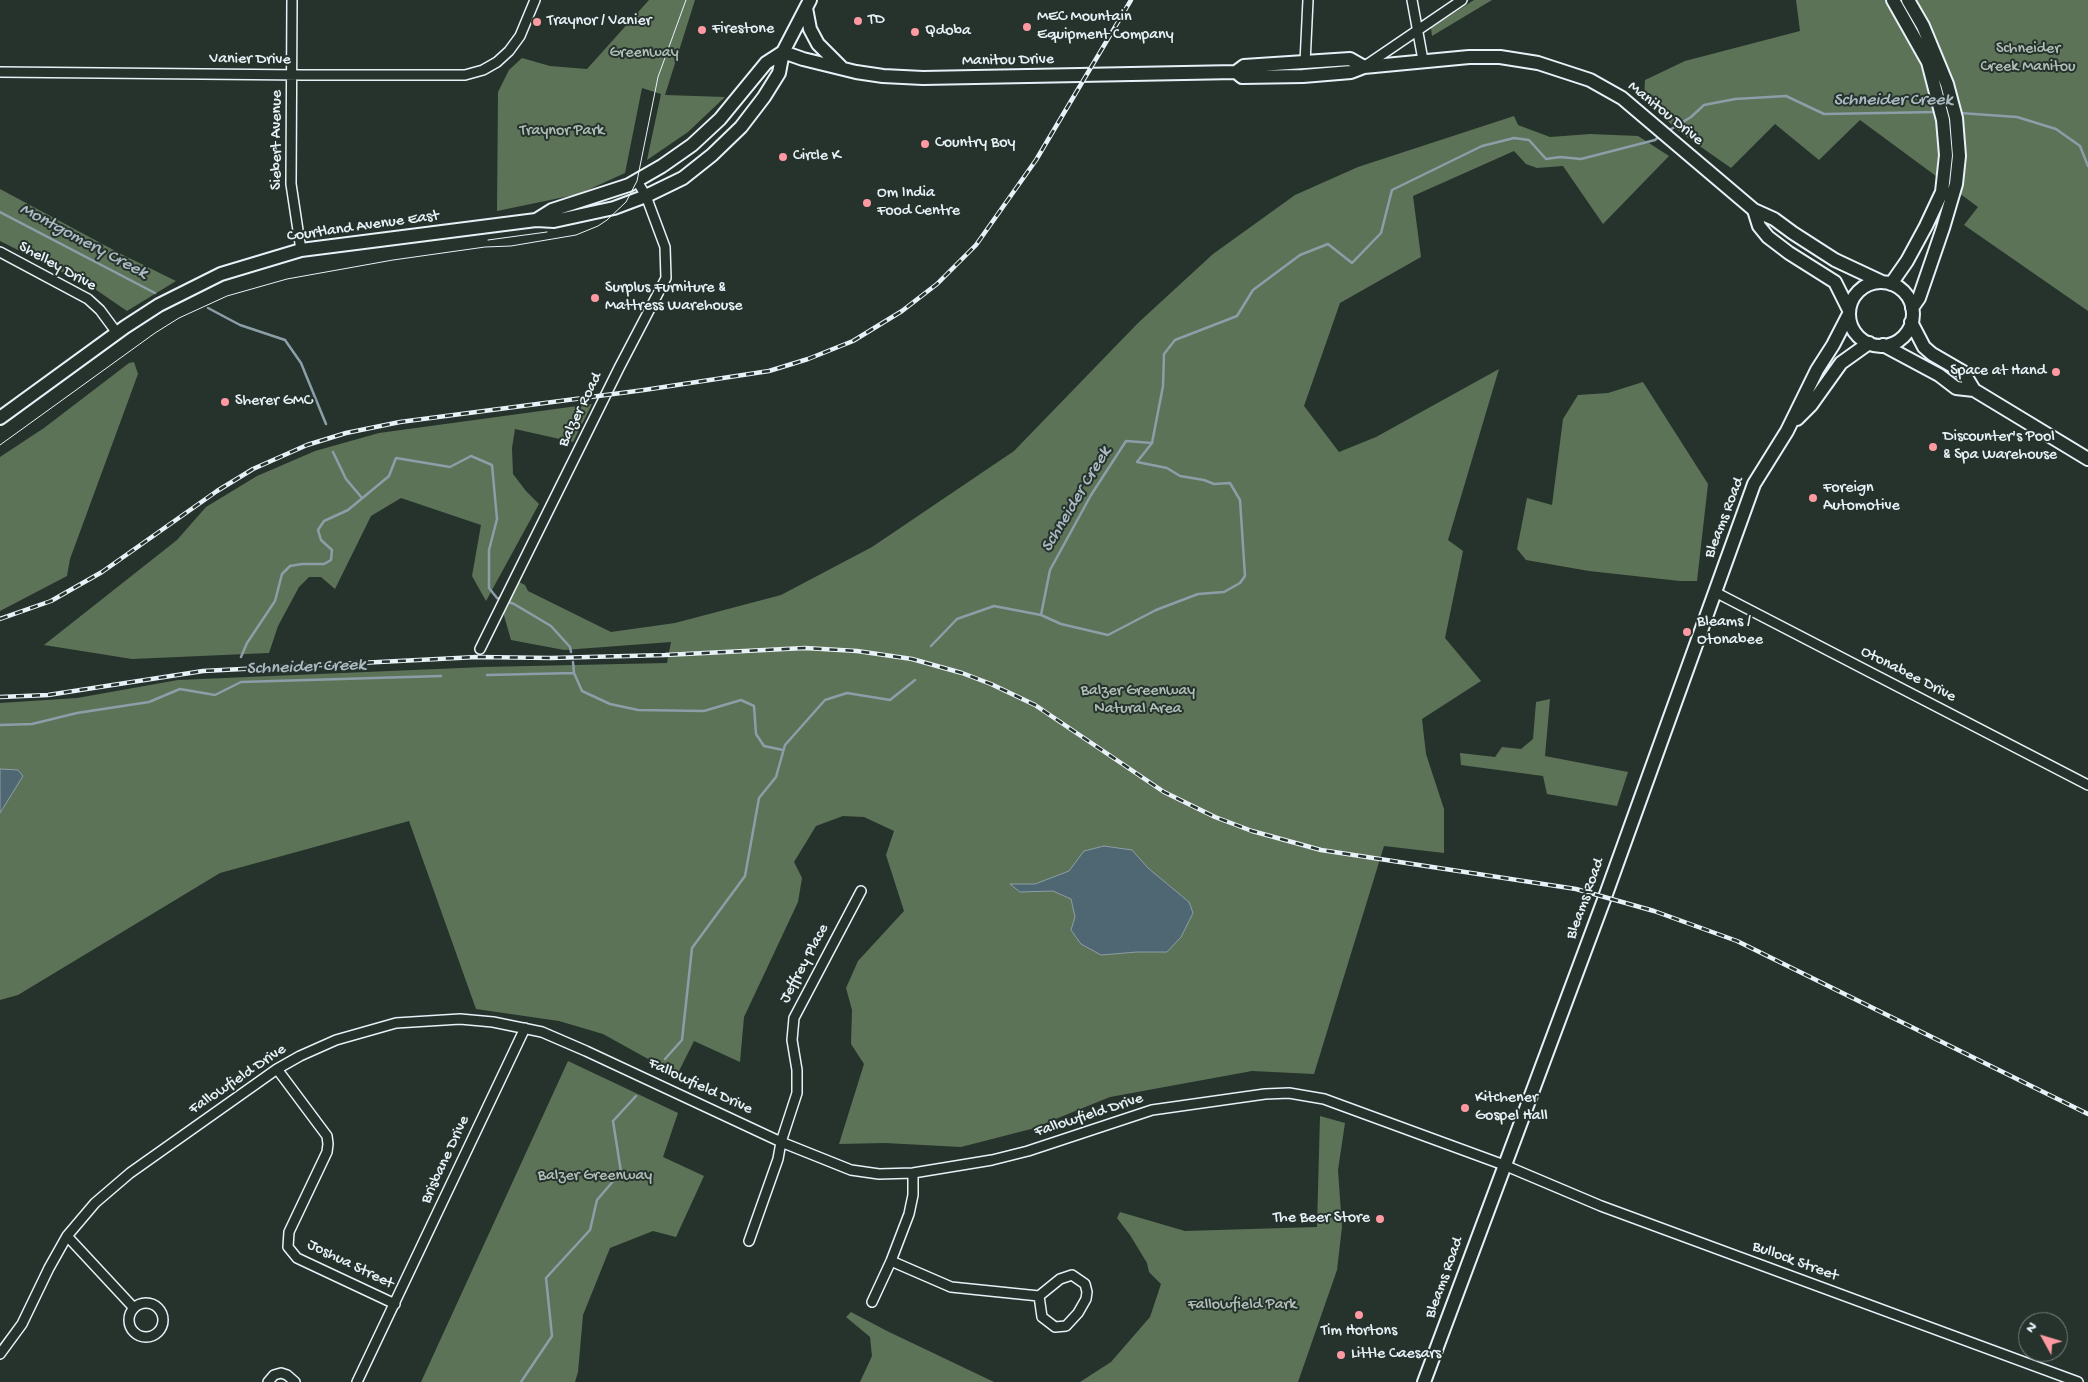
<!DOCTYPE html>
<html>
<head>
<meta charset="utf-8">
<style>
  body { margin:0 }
  #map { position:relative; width:2088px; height:1382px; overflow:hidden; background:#26332d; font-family:"Gochi Hand",sans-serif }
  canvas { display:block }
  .north { position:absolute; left:2018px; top:1312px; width:50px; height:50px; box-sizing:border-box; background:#26332d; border:1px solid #747f7e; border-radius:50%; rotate:309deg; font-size:14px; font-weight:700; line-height:20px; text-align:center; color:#e8f1f8 }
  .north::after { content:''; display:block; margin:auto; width:18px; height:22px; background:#ff9aa2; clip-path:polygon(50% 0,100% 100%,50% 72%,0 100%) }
</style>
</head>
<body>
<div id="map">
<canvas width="2088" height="1382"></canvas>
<div class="north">N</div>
</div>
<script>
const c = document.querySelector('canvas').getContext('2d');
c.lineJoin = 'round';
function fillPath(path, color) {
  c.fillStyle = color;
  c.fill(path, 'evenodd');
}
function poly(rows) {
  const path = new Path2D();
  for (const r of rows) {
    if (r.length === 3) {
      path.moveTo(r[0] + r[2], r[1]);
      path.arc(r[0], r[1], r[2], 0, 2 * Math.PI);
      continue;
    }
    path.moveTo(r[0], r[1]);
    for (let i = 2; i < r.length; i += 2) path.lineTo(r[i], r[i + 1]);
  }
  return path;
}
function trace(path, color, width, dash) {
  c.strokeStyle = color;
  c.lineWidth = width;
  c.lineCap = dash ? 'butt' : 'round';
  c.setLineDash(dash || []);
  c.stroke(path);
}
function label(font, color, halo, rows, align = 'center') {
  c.font = font + ' "Gochi Hand",sans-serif';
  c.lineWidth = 4;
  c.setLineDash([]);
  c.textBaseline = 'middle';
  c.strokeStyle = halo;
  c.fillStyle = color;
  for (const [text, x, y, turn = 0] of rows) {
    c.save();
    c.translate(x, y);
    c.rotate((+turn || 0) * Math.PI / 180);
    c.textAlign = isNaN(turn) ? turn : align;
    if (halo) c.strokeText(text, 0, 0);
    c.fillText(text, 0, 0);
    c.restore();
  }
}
fillPath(poly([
  [649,0,695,0,665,95,725,97,688,132,647,160,661,94,642,88,625,173,579,194,497,211,498,92,509,70,522,58,550,66,587,69],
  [1474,0,1492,0,1432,36,1431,28],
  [1796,0,2088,0,2088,311,1964,225,1978,207,1860,120,1819,160,1775,124,1731,168,1681,133,1644,100,1645,80,1685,61,1800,31],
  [1514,116,1518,125,1550,137,1590,134,1638,136,1669,156,1603,224,1563,166,1537,168,1526,164,1514,151,1413,196,1421,257,1340,303,1304,406,1339,452,1376,437,1499,369,1448,540,1463,551,1445,638,1481,681,1422,719,1426,754,1444,809,1444,853,1384,846,1314,1074,1252,1071,1110,1097,1031,1129,961,1147,885,1143,839,1144,864,1064,851,1044,852,1010,846,988,858,961,904,911,886,855,894,831,864,817,843,816,816,826,794,862,802,878,798,902,744,1017,740,1062,694,1041,677,1075,603,1034,559,1021,476,1009,409,821,220,873,18,995,0,1000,0,703,77,698,178,680,484,667,667,663,671,642,564,650,511,640,503,612,517,581,525,585,528,591,611,632,675,623,781,595,872,547,1014,451,1138,323,1213,254,1295,195,1358,167],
  [0,189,121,254,176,281,127,311,92,287,0,241],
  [134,362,138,374,70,559,67,576,0,611,0,457,44,428,129,363],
  [1643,382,1708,484,1697,581,1680,581,1589,571,1526,560,1517,549,1527,498,1552,505,1563,419,1578,395,1608,393],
  [592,404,573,442,515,429,512,448,513,474,526,491,539,504,486,601,472,576,481,525,401,498,371,516,335,589,321,577,309,577,299,587,278,626,269,653,132,659,44,645,177,540,206,507,257,476,315,451,379,433],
  [1550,699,1545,756,1628,772,1617,806,1547,794,1543,776,1461,765,1460,753,1495,757,1502,747,1521,749,1533,739,1536,702],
  [568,1061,678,1113,663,1157,704,1176,676,1237,653,1231,610,1248,583,1315,578,1372,575,1382,421,1382],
  [1320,1116,1345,1123,1338,1170,1342,1227,1337,1270,1298,1382,1080,1382,1111,1362,1150,1317,1161,1284,1149,1272,1147,1263,1130,1235,1117,1218,1120,1212,1185,1231,1317,1227],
  [851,1312,887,1331,994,1382,860,1382,872,1356,870,1337,846,1317]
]), '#5d7357');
const water = poly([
  [0,769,18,770,23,776,0,813,0,769],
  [1104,846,1132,850,1148,868,1189,902,1193,913,1181,937,1167,952,1137,952,1101,955,1081,944,1071,930,1075,917,1071,899,1053,891,1020,892,1010,884,1035,884,1069,871,1084,851,1104,846]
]);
fillPath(water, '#4f6773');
trace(water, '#8c9ea8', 1);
trace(poly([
  [1960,113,2017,117,2056,129,2080,146,2088,166],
  [1668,131,1691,117,1704,105,1735,99,1786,96,1824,114,1937,112],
  [0,212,155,293],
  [208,308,240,325,285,340,301,363,326,424],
  [333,452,346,479,362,498],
  [1041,615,1050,570,1091,495,1126,441,1152,443],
  [931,646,957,619,994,606,1041,615,1061,624,1108,635,1156,610,1198,594,1224,592,1240,583,1245,576,1240,500,1230,483,1214,484,1204,480,1180,476,1167,468,1137,462,1152,443,1163,386,1164,354,1175,340,1237,316,1253,290,1300,255,1328,244,1352,263,1381,233,1392,190,1482,146,1514,138,1529,140,1546,159,1560,157,1581,159,1655,140,1661,135],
  [241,657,247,643,275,601,282,574,290,566,302,564,324,564,331,560,332,550,321,540,318,530,324,521,348,510,389,476,396,458,450,467,471,456,492,465,497,519,489,550,489,588,497,598,514,604,551,626,570,647,571,652],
  [573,662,574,673,582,691,610,704,638,710,704,711,741,700,754,706,756,734,764,746,783,750],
  [487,675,574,673],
  [0,725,32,724,77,713,149,702,180,689,215,695,241,682,441,676],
  [665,1059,682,1040,692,948,745,876,759,798,776,777,785,745,825,700,847,693,890,700,915,680],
  [521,1382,552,1336,546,1278,590,1230,597,1200,621,1172,613,1121,636,1096]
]), '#8c9ea8', 2.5);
const minor = poly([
  [292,0,291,184,301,250],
  [1412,0,1423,60],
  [1305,63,1308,0],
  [1365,66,1462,0],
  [0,72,303,75,465,75,483,70,497,62,509,51,520,36,535,0],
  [0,252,88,299,100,310,117,333],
  [1715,592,2088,785],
  [480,649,619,368,666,278,665,247,646,196,637,181],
  [277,1069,327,1136,328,1144,327,1152,289,1232,288,1247,297,1258,395,1304],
  [67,1236,133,1307],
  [749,1241,778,1159,781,1142,797,1093,797,1070,792,1040,794,1018,861,891],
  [891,1261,951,1287,1039,1296,1060,1279,1072,1275,1085,1284,1087,1292,1086,1299,1078,1313,1066,1326,1055,1327,1042,1317,1039,1296],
  [872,1302,891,1261,909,1214,913,1195,913,1173],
  [146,1320,17],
  [0,1354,22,1324,49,1268,67,1236,95,1203,130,1173,277,1069,300,1056,336,1040,396,1023,460,1019,493,1022,542,1032,586,1051,781,1142,851,1170,879,1174,913,1173,992,1160,1028,1151,1152,1110,1265,1094,1289,1093,1324,1099,1504,1165,1601,1206,2078,1382],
  [268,1382,274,1375,281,1373,287,1375,295,1382],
  [357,1382,525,1028]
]);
const secondary = poly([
  [1908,0,1923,26,1947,84,1956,118,1959,156,1956,184,1943,228,1919,298,1912,308],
  [806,8,810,29,818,44,841,67],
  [783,52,803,59,856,72,883,76,923,78,1236,72,1244,66,1350,59,1364,67],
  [1236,72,1242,77,1303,76,1351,72,1364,67,1469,57,1500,57,1538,63,1590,80,1622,98,1754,210,1774,219,1793,233,1835,260,1882,282],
  [1754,210,1759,226,1768,237,1789,253,1835,282,1849,310],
  [536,220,552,210,629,185,662,166,692,145,720,119,766,63,783,52],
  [1881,314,32],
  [1891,284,1907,261,1926,226,1942,192,1946,155,1943,120,1928,62,1893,0],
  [1911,322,1924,347,1932,354,1963,372,1974,390],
  [1883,345,1939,375,1956,388,1974,390,2088,459],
  [0,418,125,327,159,305,221,274,301,250,536,220,554,221,614,208,646,196,683,178,712,155,741,127,764,97,779,73,783,52,810,0],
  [1797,419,1811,405,1841,363,1869,343],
  [1424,1382,1605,897,1754,484,1787,431,1817,370,1833,345,1849,314]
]);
trace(minor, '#e8f1f8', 12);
trace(secondary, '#e8f1f8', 16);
trace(minor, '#26332d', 9);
trace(secondary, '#26332d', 12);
trace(poly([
  [488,240,547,232],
  [0,445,155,333,179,318,227,296,287,279,393,260,485,247,511,246,576,235,598,226,607,220,626,202,637,181,658,77,686,0]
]), '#e8f1f8', 1);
const rail = poly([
  [0,619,51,601,102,572,217,491,253,469,307,445,346,433,400,422,644,390,769,371,808,359,853,341,902,311,937,284,976,245,1036,160,1131,0],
  [0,697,48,695,203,671,477,657,551,658,665,655,805,648,857,651,912,659,962,673,991,684,1035,705,1164,792,1215,817,1252,831,1321,850,1576,889,1654,911,1737,941,2088,1114]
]);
trace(rail, '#e8f1f8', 4.5);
trace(rail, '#26332d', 2.5, [8]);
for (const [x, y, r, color] of [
  [858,21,5,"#ff9aa2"],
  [537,22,5,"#ff9aa2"],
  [1027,27,5,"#ff9aa2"],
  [702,30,5,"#ff9aa2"],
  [915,32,5,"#ff9aa2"],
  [925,144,5,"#ff9aa2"],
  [783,157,5,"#ff9aa2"],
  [867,203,5,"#ff9aa2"],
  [595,298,5,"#ff9aa2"],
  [2056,372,5,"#ff9aa2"],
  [225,402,5,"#ff9aa2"],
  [1933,447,5,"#ff9aa2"],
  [1813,498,5,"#ff9aa2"],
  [1687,632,5,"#ff9aa2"],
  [1465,1108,5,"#ff9aa2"],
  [1380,1219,5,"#ff9aa2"],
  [1359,1315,5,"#ff9aa2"],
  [1341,1355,5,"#ff9aa2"]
]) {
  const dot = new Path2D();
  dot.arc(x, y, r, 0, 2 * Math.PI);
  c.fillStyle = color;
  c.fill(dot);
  trace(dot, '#26332d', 2);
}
label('16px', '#e8f1f8', '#26332d', [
  ["MEC Mountain",1037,18],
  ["Equipment Company",1037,36],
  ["TD",868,21],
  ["Traynor / Vanier",547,22],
  ["Firestone",712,30],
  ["Qdoba",925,32],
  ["Country Boy",935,144],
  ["Circle K",793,157],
  ["Om India",877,194],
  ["Food Centre",877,212],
  ["Surplus Furniture &",605,289],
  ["Mattress Warehouse",605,307],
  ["Space at Hand",2046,372,"right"],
  ["Sherer GMC",235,402],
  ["Discounter's Pool",1943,438],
  ["& Spa Warehouse",1943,456],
  ["Foreign",1823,489],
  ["Automotive",1823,507],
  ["Bleams /",1697,623],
  ["Otonabee",1697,641],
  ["Kitchener",1475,1099],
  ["Gospel Hall",1475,1117],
  ["The Beer Store",1370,1219,"right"],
  ["Tim Hortons",1359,1332,"center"],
  ["Little Caesars",1351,1355]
], 'left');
label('16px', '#b0bfb8', '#26332d', [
  ["Schneider",2028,50],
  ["Creek Manitou",2028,68],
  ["Greenway",644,54],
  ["Traynor Park",562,132],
  ["Balzer Greenway",1138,692],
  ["Natural Area",1138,710],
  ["Balzer Greenway",595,1177],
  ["Fallowfield Park",1242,1306]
]);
label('16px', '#e8f1f8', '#26332d', [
  ["Vanier Drive",250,60,1],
  ["Manitou Drive",1008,61,-1],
  ["Manitou Drive",1665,114,39],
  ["Siebert Avenue",278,140,-90],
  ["Courtland Avenue East",363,227,-8],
  ["Shelley Drive",57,267,29],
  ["Balzer Road",581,410,-64],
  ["Bleams Road",1725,518,-69],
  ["Otonabee Drive",1908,675,27],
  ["Bleams Road",1586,899,-70],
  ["Jeffrey Place",805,964,-62],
  ["Fallowfield Drive",238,1080,-34],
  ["Fallowfield Drive",700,1087,25],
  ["Fallowfield Drive",1089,1116,-18],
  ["Brisbane Drive",446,1160,-65],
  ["Bullock Street",1795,1262,20],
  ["Joshua Street",350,1265,26],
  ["Bleams Road",1445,1278,-70]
]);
label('italic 18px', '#abbac3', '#26332d', [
  ["Schneider Creek",1893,101],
  ["Montgomery Creek",83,242,28],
  ["Schneider Creek",1077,500,-59],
  ["Schneider Creek",306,668,-2]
]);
</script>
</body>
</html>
